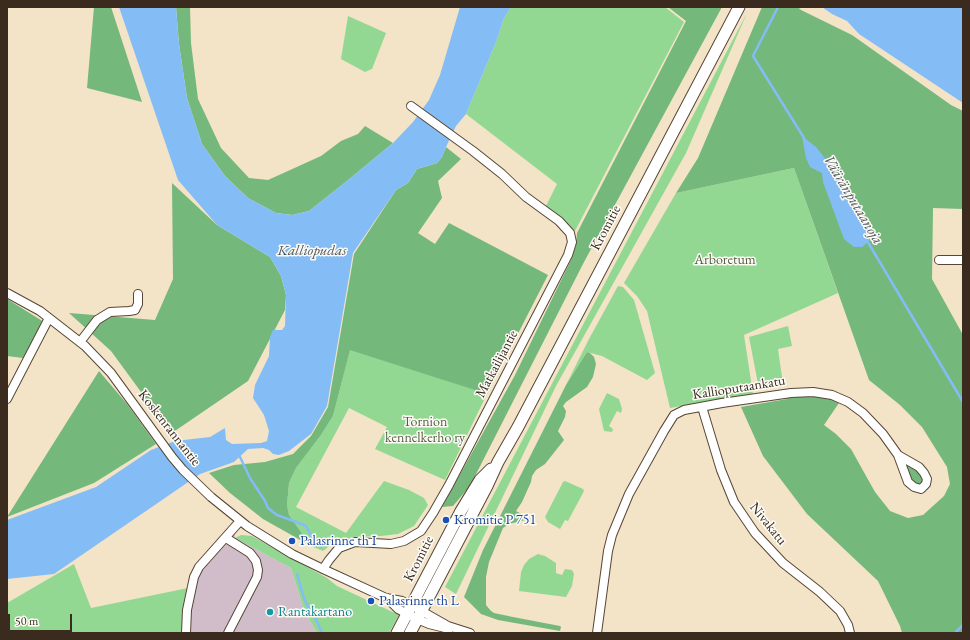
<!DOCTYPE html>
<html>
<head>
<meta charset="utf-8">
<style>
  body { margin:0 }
  #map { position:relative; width:970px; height:640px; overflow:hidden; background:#f3e3c7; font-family:"EB Garamond",serif }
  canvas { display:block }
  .frame { position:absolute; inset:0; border:8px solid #3b2a1e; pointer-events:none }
  .scale { position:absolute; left:8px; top:614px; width:64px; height:18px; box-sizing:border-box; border:2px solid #3b2a1e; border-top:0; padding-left:5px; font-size:12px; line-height:14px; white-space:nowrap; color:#3b2a1e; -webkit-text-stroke:3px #fdfcf7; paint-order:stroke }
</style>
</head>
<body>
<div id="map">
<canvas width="970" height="640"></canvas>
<div class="frame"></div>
<div class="scale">50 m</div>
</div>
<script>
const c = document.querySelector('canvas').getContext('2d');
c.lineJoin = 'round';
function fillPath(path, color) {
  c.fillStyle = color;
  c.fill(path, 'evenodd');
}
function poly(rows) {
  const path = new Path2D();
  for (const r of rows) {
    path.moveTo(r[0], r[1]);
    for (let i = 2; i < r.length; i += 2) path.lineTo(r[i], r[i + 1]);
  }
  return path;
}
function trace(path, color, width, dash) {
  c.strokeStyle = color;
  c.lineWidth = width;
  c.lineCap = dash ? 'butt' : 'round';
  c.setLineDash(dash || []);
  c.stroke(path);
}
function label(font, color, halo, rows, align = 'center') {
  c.font = font + ' "EB Garamond",serif';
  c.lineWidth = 3;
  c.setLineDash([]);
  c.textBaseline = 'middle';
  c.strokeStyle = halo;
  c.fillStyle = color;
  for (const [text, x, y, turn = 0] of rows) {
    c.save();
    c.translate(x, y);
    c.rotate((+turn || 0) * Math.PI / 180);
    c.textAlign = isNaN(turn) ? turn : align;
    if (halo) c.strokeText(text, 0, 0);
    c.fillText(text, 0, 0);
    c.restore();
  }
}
fillPath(poly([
  [234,523,235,538,291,568,304,610,317,633,182,633,188,588]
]), '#d1bdc9');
fillPath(poly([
  [511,7,665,7,684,22,575,231,546,206,557,184,466,114,496,42,504,18],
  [747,13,686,153,556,386,456,594,445,587],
  [348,16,386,33,372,69,365,72,341,59],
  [794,168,838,293,744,335,753,394,670,408,647,311,637,296,624,283,676,193],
  [618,286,623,287,634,300,655,373,647,380,602,356,587,352,566,385,589,339],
  [788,326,792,346,778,349,783,384,759,389,749,337],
  [350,349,487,394,445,480,375,449,387,427,349,408,296,507,346,533,384,481,409,490,424,498,428,505,414,526,398,534,381,536,353,537,333,543,323,551,311,546,289,515,287,505,289,483,296,468,321,435,333,416],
  [607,393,619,399,622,409,621,413,617,411,609,426,613,429,612,432,604,431,599,409],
  [565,481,583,489,584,491,568,521,565,520,560,529,548,522,545,517,563,482],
  [241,535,252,536,327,578,337,586,399,615,389,633,317,633,304,610,291,568,235,538],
  [538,554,545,556,556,563,556,573,562,575,565,569,572,570,574,574,572,586,566,597,519,591,521,572,524,565,529,559],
  [74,564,91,608,188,588,182,633,7,633,7,603]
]), '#92d892');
fillPath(poly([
  [94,7,111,7,142,102,87,88],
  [176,7,190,7,191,43,198,99,221,148,249,178,268,180,321,156,341,141,358,134,365,126,393,143,347,181,309,211,292,215,276,213,248,198,225,176,202,144,187,98,179,44],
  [668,7,722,7,584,262,470,486,453,506,442,507,515,375,572,258,576,245,577,233,686,21],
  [762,7,798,7,801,10,852,35,951,105,963,111,963,209,933,208,932,279,963,335,963,633,902,633,900,626,878,581,807,514,763,456,741,407,787,399,787,390,843,397,824,425,836,434,851,449,875,492,890,511,908,518,923,515,944,496,950,484,947,467,922,427,900,405,869,380,794,168,676,193,698,158],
  [446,147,461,159,438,181,442,198,418,233,435,244,449,223,548,275,487,394,350,350,333,416,321,435,296,468,289,483,287,505,289,515,311,546,263,519,230,493,209,473,234,465,265,462,293,454,311,436,328,407,354,254,396,190,408,183,417,169,437,163,442,157],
  [172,183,217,225,270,257,281,276,286,295,285,310,248,381,169,435,158,420,144,396,111,351,69,313,155,320,173,279],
  [7,299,44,322,23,358,7,356],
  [587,352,590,353,594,357,596,364,593,377,587,387,566,402,563,406,566,411,565,417,558,431,564,440,545,464,536,470,532,476,531,482,522,502,516,511,527,517,525,520,509,524,503,528,489,562,486,577,486,605,491,611,494,613,513,617,560,626,561,627,560,631,498,620,481,614,464,597,483,550,566,385],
  [99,371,127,404,156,444,94,483,7,517],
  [900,458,918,468,925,479,922,486,914,485]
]), '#75b87c');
fillPath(poly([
  [119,7,176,7,179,44,187,98,202,144,225,176,248,198,276,213,292,215,309,211,347,181,393,143,413,122,429,100,440,75,460,7,511,7,504,18,496,42,466,114,456,126,446,147,442,157,437,163,417,169,408,183,396,190,353,253,327,406,311,434,289,451,279,455,273,454,269,450,263,448,248,449,234,462,200,474,54,574,7,579,7,520,96,487,151,450,175,441,210,437,225,428,226,440,232,444,261,443,267,441,269,431,264,415,253,398,255,385,269,356,270,337,273,330,282,330,285,326,286,295,281,276,270,257,217,225,178,180],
  [822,7,963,7,963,103,859,34,847,21,832,14],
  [802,136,816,147,827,161,831,172,836,176,843,179,870,232,870,238,868,242,862,247,854,247,844,239,823,182,822,173,810,167,806,158]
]), '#84bdf5');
trace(poly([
  [778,7,753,56,804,138],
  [866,239,963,402],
  [240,457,250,478,265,501,268,508,277,515,299,523,306,526,314,541,321,547],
  [297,574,304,598,309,609],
  [315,617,322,633],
  [955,633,962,626,963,623]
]), '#84bdf5', 2.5);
const street = poly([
  [939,260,963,260],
  [7,293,40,311,85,346,111,373,172,457,183,470,211,497,247,526,292,554,323,569,386,598,402,601,411,605,448,626,470,633],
  [80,342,97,320,110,312,129,311,135,310,138,304,138,294],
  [7,399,49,318],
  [702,407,721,470,734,502,755,533,783,563,820,592,840,611,848,625,850,633],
  [226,538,250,553,256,561,258,570,257,577,228,633],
  [323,569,329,560,339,548,355,542,391,544,404,541,421,531,433,513,449,485,568,255,572,242,570,233,559,221,526,197,502,174,473,151,411,106],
  [387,598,398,609,417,619,429,624,449,629],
  [186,633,187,610,194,577,199,567,240,521],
  [597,633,608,551,612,535,629,494,664,431,674,415,684,410,722,403,791,393,813,392,832,395,848,402,863,413,883,434,898,455,908,482,914,487,921,489,926,484,927,479,924,473,919,467,898,455]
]);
const secondary = poly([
  [397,633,461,511,480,480,491,469],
  [410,633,487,486,498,462,518,427,739,7]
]);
trace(street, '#574637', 10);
trace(secondary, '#574637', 13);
trace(street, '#fff', 8);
trace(secondary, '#fff', 11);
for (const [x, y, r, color] of [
  [446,520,4,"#1a4fb4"],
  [292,541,4,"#1a4fb4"],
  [371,601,4,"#1a4fb4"],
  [270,612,4,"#0f9aa8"]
]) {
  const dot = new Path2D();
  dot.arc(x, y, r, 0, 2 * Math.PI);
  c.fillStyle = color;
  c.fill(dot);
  trace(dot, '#fdfcf7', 1.5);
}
label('14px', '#3b2a1e', '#fdfcf7', [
  ["Kromitie",606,228,-62],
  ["Matkailijantie",497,364,-62],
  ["Kallioputaankatu",739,388,-9],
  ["Koskenrannantie",169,428,52],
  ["Nivakatu",768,524,51],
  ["Kromitie",419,559,-63]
]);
label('14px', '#555e41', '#fdfcf7', [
  ["Arboretum",725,260],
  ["Tornion",425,422],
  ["kennelkerho ry",425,438]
]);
label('14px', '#164399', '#fdfcf7', [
  ["Kromitie P 751",454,520],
  ["Palasrinne th I",300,541],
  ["Palasrinne th L",379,601]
], 'left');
label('14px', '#0d838f', '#fdfcf7', [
  ["Rantakartano",278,612]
], 'left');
label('italic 15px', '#51565e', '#fdfcf7', [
  ["Vääränputaanoja",853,200,59],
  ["Kalliopudas",312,251]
]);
</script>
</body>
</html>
